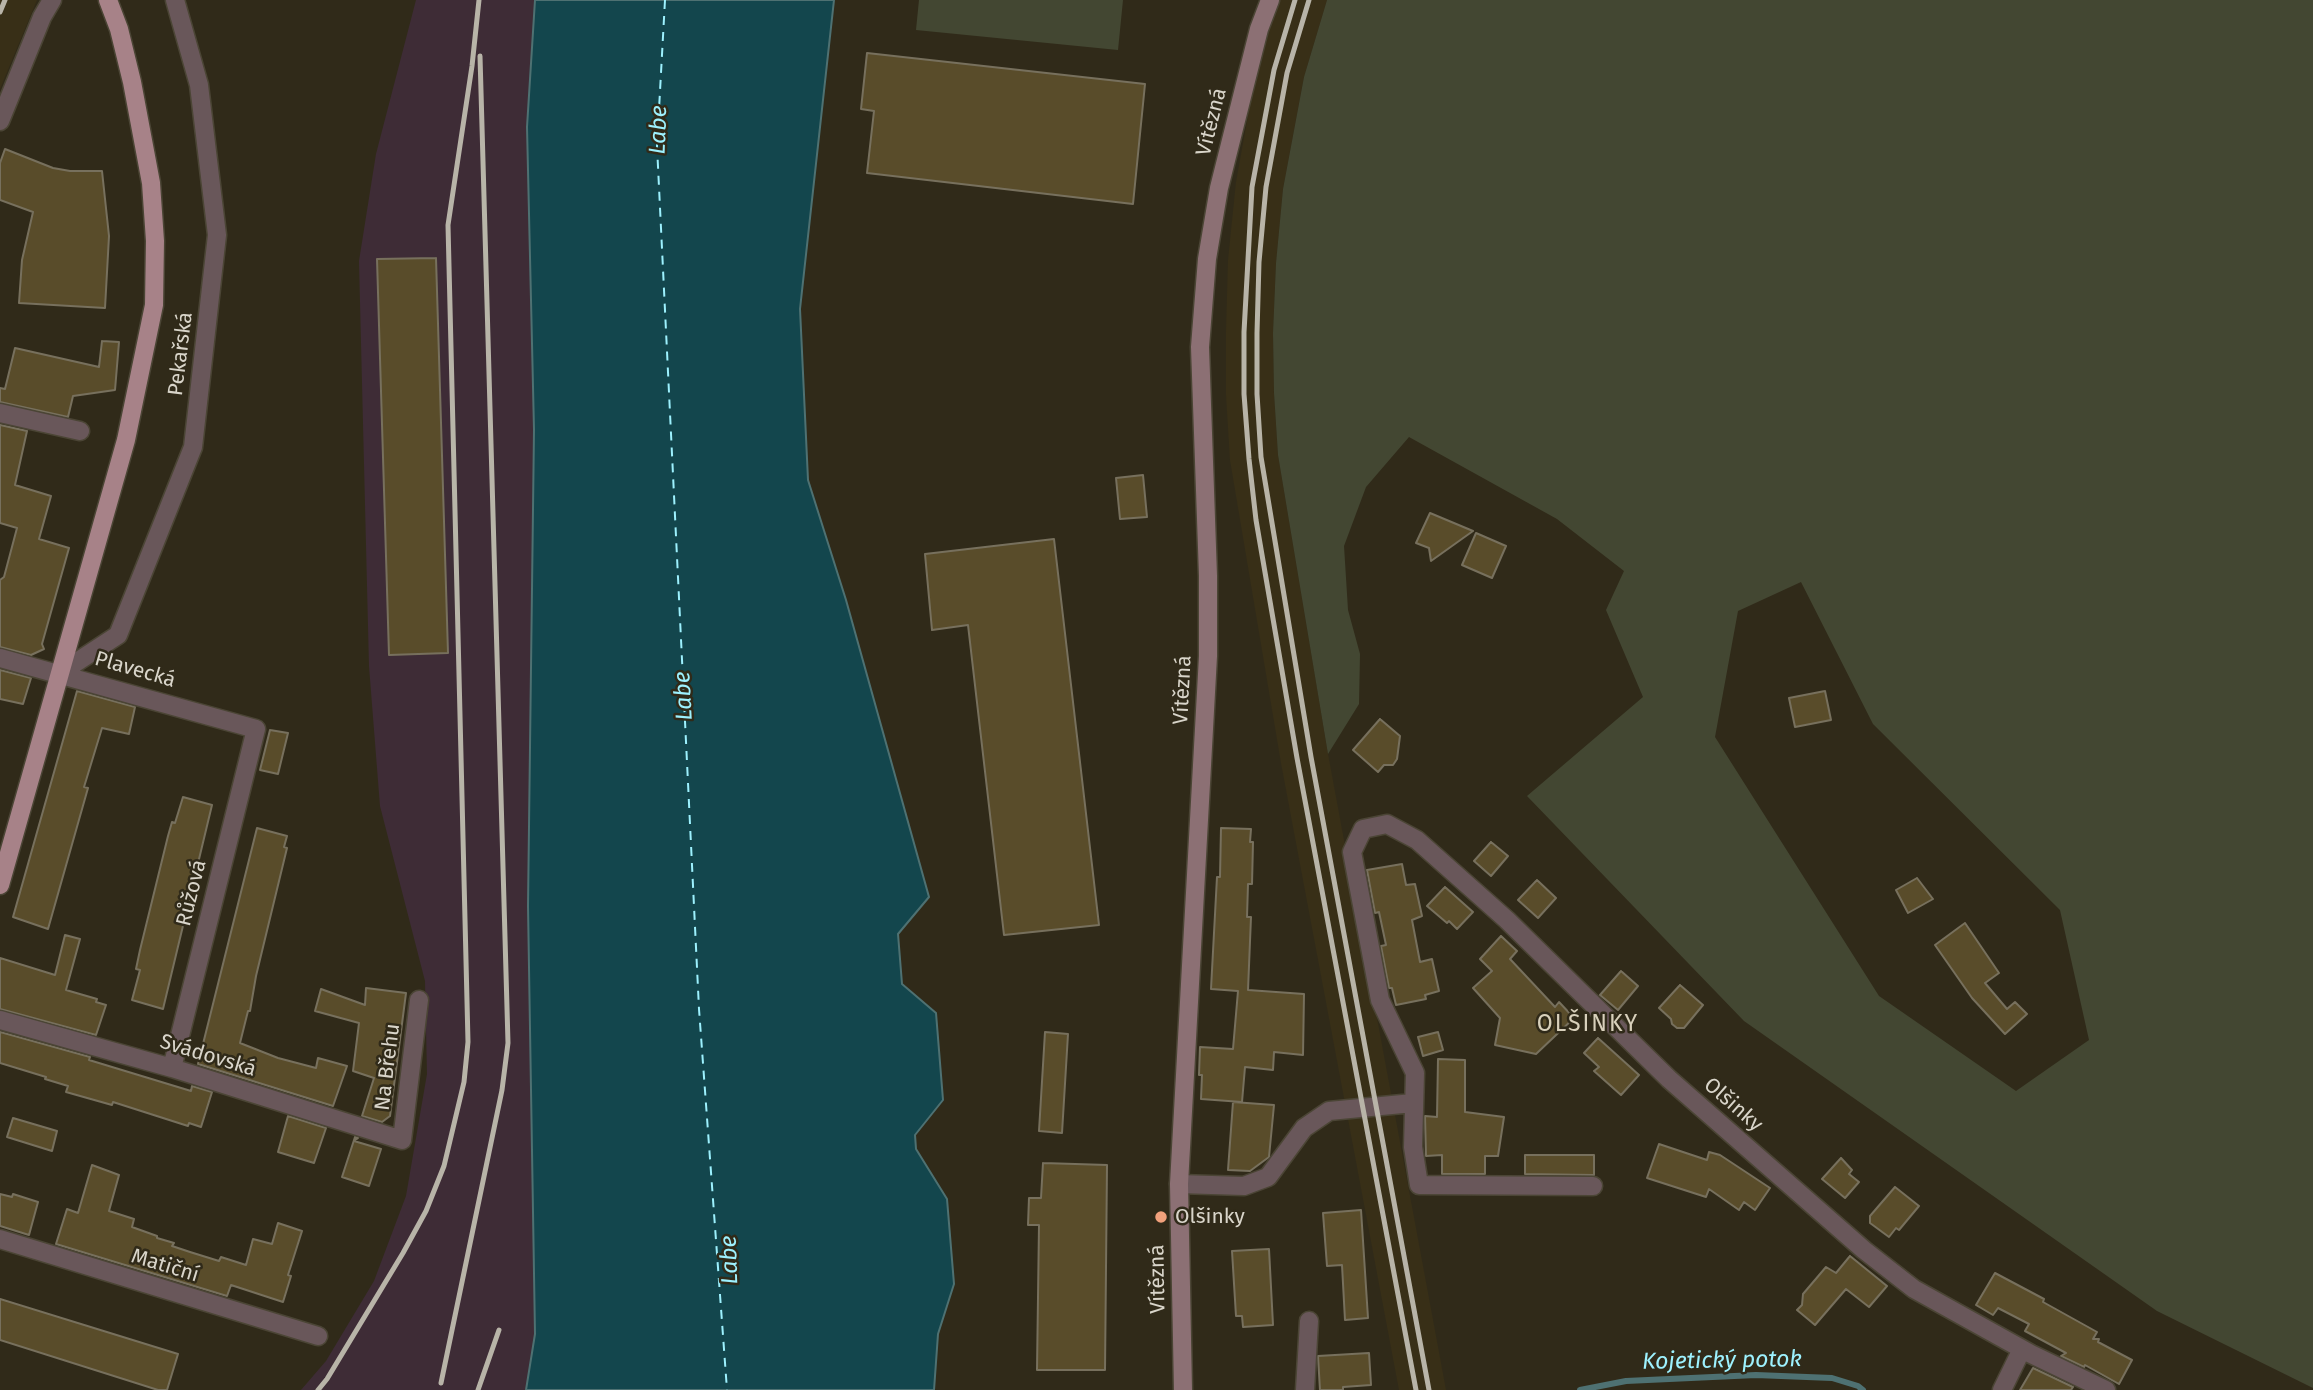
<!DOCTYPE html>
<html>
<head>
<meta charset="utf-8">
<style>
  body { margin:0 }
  canvas { display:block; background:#302a19 }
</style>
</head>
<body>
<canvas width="2313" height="1390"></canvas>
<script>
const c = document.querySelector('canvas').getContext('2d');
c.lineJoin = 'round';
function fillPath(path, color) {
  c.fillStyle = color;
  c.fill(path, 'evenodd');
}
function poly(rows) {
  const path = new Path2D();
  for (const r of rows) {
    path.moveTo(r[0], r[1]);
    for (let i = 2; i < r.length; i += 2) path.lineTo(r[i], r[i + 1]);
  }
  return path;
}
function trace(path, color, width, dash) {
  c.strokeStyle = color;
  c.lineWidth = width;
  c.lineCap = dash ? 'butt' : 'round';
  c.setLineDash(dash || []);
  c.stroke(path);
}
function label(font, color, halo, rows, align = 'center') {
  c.font = font + ' "Fira Sans",sans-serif';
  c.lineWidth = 5;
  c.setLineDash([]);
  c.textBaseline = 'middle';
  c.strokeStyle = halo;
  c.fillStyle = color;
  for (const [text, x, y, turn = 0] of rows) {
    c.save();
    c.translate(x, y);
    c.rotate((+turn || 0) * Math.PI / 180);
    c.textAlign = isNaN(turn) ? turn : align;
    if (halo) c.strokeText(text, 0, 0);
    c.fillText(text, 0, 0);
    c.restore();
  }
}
fillPath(poly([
  [0,0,37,0,0,89],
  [1277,0,1327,0,1304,77,1283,189,1276,263,1273,333,1274,393,1278,455,1328,754,1446,1390,1399,1390,1281,763,1230,460,1226,395,1226,332,1228,260,1236,182,1257,66]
]), '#382f17');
fillPath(poly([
  [416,0,535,0,527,127,534,430,528,906,535,1334,526,1390,301,1390,326,1361,374,1281,406,1196,427,1074,425,981,380,806,369,666,359,261,376,154]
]), '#3e2c36');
fillPath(poly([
  [919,0,1123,0,1118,50,916,30],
  [1327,0,2313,0,2313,1388,2157,1311,1744,1021,1527,796,1643,697,1606,610,1624,571,1557,519,1409,437,1366,487,1344,546,1348,610,1360,654,1359,704,1328,754,1278,455,1274,393,1273,333,1276,263,1283,189,1304,77],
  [1801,582,1873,724,2060,910,2089,1040,2016,1091,1879,996,1715,737,1738,611]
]), '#434732');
const water = poly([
  [535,0,834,0,800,309,808,480,846,600,929,897,898,934,902,984,936,1013,943,1100,915,1135,916,1149,947,1199,954,1284,938,1334,934,1390,526,1390,535,1334,528,906,534,430,527,127,535,0]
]);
fillPath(water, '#13464d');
trace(water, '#4e7172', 2);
trace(poly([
  [1580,1390,1626,1381,1756,1375,1832,1378,1858,1386,1863,1390]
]), '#4e7172', 6);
trace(poly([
  [665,0,657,146,699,1009,727,1390]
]), '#9df1fe', 2, [9, 7]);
const building = poly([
  [867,53,1145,84,1133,204,867,173,874,111,861,109,867,53],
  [5,149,53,168,70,171,102,171,109,236,105,308,19,303,22,260,33,212,0,200,0,163,5,149],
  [436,258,448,653,389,655,377,259,436,258],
  [102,341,119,342,115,390,73,396,68,417,0,402,0,388,5,389,15,348,99,367,102,341],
  [0,425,27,431,15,485,51,496,39,539,69,548,42,644,44,649,31,655,0,647,0,580,4,577,17,528,0,523,0,425],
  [1143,475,1147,517,1120,519,1116,478,1143,475],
  [1430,513,1473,531,1431,561,1429,548,1416,543,1430,513],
  [1476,533,1506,546,1492,578,1462,565,1476,533],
  [1054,539,1099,925,1004,935,968,625,932,630,925,554,1054,539],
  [0,670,31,678,23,704,0,699,0,670],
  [77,691,135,707,129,734,102,728,84,787,88,788,48,929,13,917,77,691],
  [1825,691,1831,720,1795,727,1789,698,1825,691],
  [1380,719,1400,736,1397,759,1393,765,1384,765,1378,772,1353,750,1380,719],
  [270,730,288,733,278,774,260,770,270,730],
  [183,797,212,805,163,1009,132,1000,140,970,136,969,140,950,168,836,172,822,175,823,183,797],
  [257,828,287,836,284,847,287,848,256,976,250,1011,248,1011,240,1043,278,1058,316,1068,318,1058,347,1066,333,1106,198,1064,257,828],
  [1221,828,1251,829,1250,842,1253,842,1252,884,1248,884,1247,917,1251,917,1248,990,1304,994,1303,1055,1274,1052,1273,1070,1245,1067,1242,1102,1201,1099,1202,1075,1199,1075,1200,1047,1233,1049,1238,991,1211,989,1217,877,1220,877,1221,828],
  [1491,842,1508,856,1491,876,1474,861,1491,842],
  [1402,864,1406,885,1415,884,1422,916,1412,920,1420,962,1432,959,1439,991,1425,995,1426,999,1396,1005,1392,988,1389,988,1381,946,1386,945,1379,912,1375,913,1367,870,1402,864],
  [1917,878,1933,899,1908,913,1896,890,1917,878],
  [1537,880,1556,898,1538,918,1518,900,1537,880],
  [1445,887,1473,912,1457,929,1449,921,1447,923,1427,906,1445,887],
  [1965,923,1999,973,1985,983,2007,1009,2015,1002,2027,1014,2005,1034,1972,998,1935,945,1965,923],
  [65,935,80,939,66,990,97,999,96,1002,106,1005,96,1035,0,1009,0,958,55,975,65,935],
  [1501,936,1517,951,1510,959,1555,1007,1559,1002,1574,1018,1536,1054,1495,1045,1500,1018,1473,988,1492,971,1480,959,1501,936],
  [1621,971,1638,986,1618,1010,1600,995,1621,971],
  [1680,985,1703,1005,1684,1028,1677,1028,1672,1024,1671,1019,1659,1008,1680,985],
  [366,988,406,993,390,1116,382,1122,362,1116,374,1078,353,1071,359,1023,315,1011,321,989,365,1005,366,988],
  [0,1032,90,1057,89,1060,191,1091,192,1086,212,1092,201,1127,189,1123,188,1126,113,1102,112,1105,66,1092,68,1086,45,1079,46,1077,0,1063,0,1032],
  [1045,1032,1068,1034,1062,1133,1039,1131,1045,1032],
  [1438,1032,1443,1050,1423,1056,1418,1037,1438,1032],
  [1598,1038,1639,1075,1621,1095,1594,1071,1599,1067,1584,1053,1598,1038],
  [1438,1059,1465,1060,1465,1112,1504,1117,1498,1156,1485,1156,1485,1174,1442,1174,1442,1155,1426,1156,1425,1116,1437,1117,1438,1059],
  [1233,1102,1274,1105,1269,1157,1250,1171,1228,1170,1233,1102],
  [288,1116,326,1128,314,1163,278,1152,288,1116],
  [13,1118,57,1131,52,1151,7,1137,13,1118],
  [355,1137,358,1138,354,1141,381,1149,369,1186,342,1177,355,1137],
  [1659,1144,1707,1160,1709,1152,1720,1155,1770,1188,1755,1210,1744,1202,1739,1210,1709,1189,1706,1197,1647,1178,1659,1144],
  [1525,1155,1594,1155,1594,1175,1525,1174,1525,1155],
  [1841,1158,1852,1170,1849,1174,1859,1182,1845,1198,1822,1179,1841,1158],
  [1043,1163,1107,1165,1105,1370,1037,1370,1039,1225,1028,1225,1029,1198,1041,1198,1043,1163],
  [92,1165,119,1175,109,1211,134,1219,132,1227,157,1236,157,1238,174,1243,172,1246,190,1252,219,1261,221,1257,246,1265,253,1239,272,1244,278,1223,302,1231,288,1275,291,1276,283,1302,231,1285,227,1296,56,1244,67,1209,78,1213,92,1165],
  [1895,1187,1919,1206,1899,1230,1896,1228,1889,1237,1870,1223,1870,1216,1895,1187],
  [0,1194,12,1197,13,1194,38,1202,29,1235,0,1226,0,1194],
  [1361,1210,1368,1318,1345,1320,1342,1265,1327,1266,1323,1213,1361,1210],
  [1269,1249,1273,1325,1243,1327,1242,1316,1236,1316,1232,1251,1269,1249],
  [1850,1256,1887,1286,1869,1307,1846,1289,1815,1325,1797,1310,1802,1305,1803,1294,1826,1267,1836,1273,1850,1256],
  [1995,1273,2044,1299,2043,1302,2097,1332,2093,1339,2099,1339,2098,1342,2132,1360,2119,1384,2085,1365,2084,1367,2061,1356,2066,1353,2025,1331,2029,1324,1998,1308,1993,1315,1976,1305,1995,1273],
  [0,1299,178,1354,167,1390,158,1390,0,1340,0,1299],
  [1369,1353,1371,1385,1343,1387,1343,1390,1320,1390,1318,1356,1369,1353],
  [2033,1368,2073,1387,2071,1390,2020,1390,2033,1368]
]);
fillPath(building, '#594c2a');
trace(building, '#77705d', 2);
const minor = poly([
  [0,121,42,17,52,0],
  [0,413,80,431],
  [0,658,256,729,172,1068],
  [60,673,118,635,193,447,217,235,199,85,175,0],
  [0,1020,172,1068,402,1140,419,1000],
  [1179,1184,1244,1186,1268,1177,1304,1128,1329,1111,1413,1103],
  [1593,1186,1419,1185,1413,1147,1415,1073,1380,1000,1352,852,1363,829,1387,824,1417,840,1507,920,1669,1079,1864,1250,1914,1289,2031,1354,2106,1390],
  [0,1239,318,1336],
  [1305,1390,1309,1321],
  [2002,1390,2022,1349]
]);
const secondary = poly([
  [1183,1390,1179,1184,1208,656,1208,576,1200,347,1207,259,1219,188,1259,29,1270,0]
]);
const primary = poly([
  [0,885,126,440,154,305,155,241,151,183,132,82,119,29,108,0]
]);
trace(minor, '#4b4535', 21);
trace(secondary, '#4b4535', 21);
trace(primary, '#4b4535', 21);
trace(minor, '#69575a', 18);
trace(secondary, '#8c7074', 18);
trace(primary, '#a78288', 18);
trace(poly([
  [1295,0,1274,70,1252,187,1244,332,1244,394,1249,459,1256,520,1297,758,1416,1390],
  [1309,0,1287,73,1266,187,1259,262,1257,333,1257,394,1261,457,1311,757,1429,1390],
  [0,12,5,0],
  [441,1383,502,1090,508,1043,480,56],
  [318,1390,327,1379,403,1253,426,1211,444,1166,464,1082,468,1042,448,225,472,66,479,0],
  [478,1390,499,1330]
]), '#b8b4a8', 5);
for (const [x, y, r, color] of [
  [1161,1217,7,"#f1a17c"]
]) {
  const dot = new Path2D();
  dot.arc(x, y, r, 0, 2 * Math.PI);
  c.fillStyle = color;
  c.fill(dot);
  trace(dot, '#302a19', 2.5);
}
label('21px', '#d9d5ca', '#302a19', [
  ["Vítězná",1212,122,-76],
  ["Pekařská",181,354,-83],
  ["Plavecká",135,670,16],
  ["Vítězná",1183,690,-87],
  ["Růžová",192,893,-76],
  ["Svádovská",208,1056,17],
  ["Na Břehu",388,1067,-83],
  ["Olšinky",1733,1105,41],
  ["Matiční",165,1266,17],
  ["Vítězná",1158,1279,-91]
]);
label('21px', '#d9d5ca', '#302a19', [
  ["Olšinky",1175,1217]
], 'left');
label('italic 23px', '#9df1fe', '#302a19', [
  ["Labe",659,130,-88],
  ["Labe",684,696,-93],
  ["Labe",730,1260,-92],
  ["Kojetický potok",1722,1361,-1]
]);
c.letterSpacing = '2px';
label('23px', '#d8d0bb', '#302a19', [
  ["OLŠINKY",1588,1025]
]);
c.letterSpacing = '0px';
</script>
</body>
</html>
